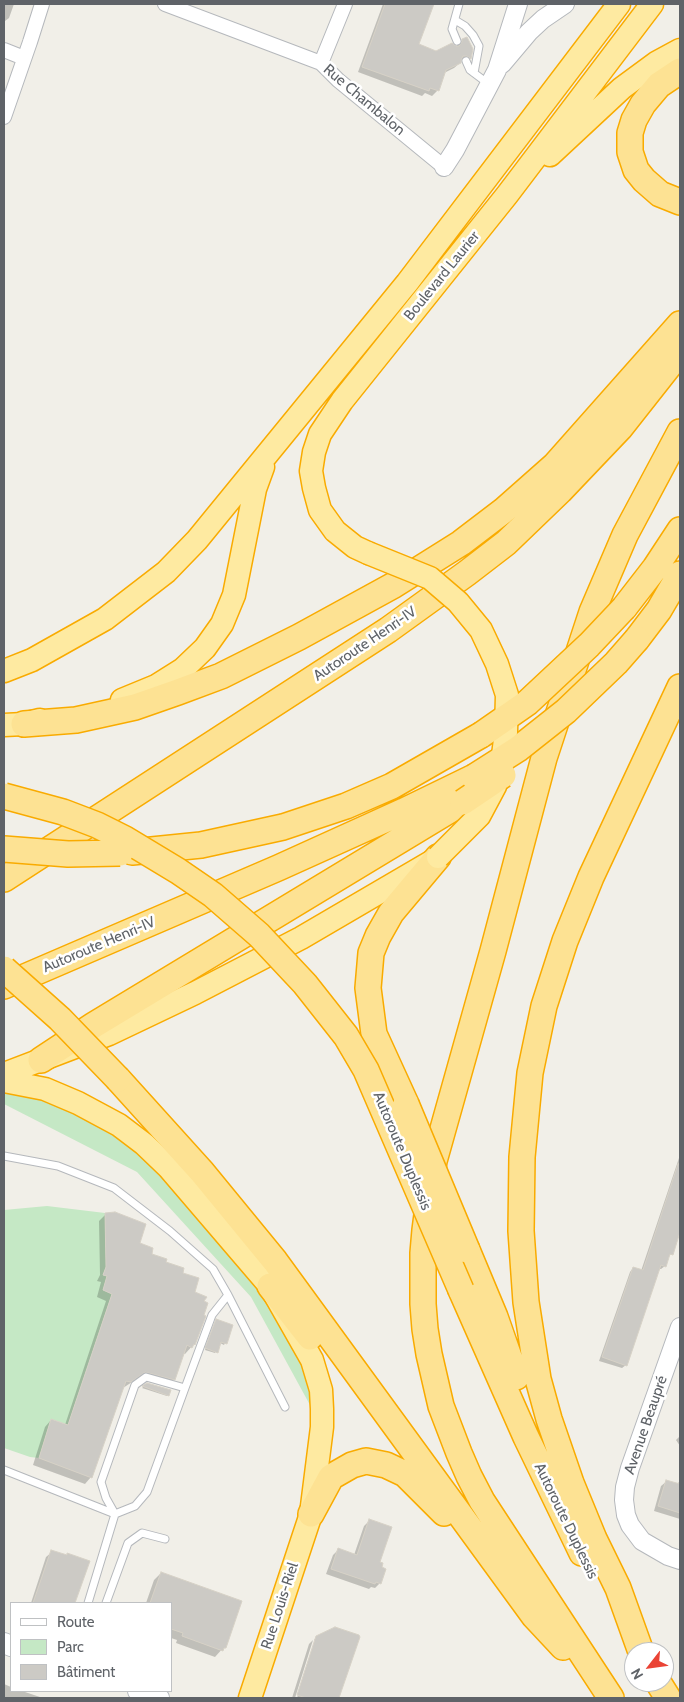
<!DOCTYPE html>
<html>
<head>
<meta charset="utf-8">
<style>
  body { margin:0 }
  #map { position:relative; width:684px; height:1702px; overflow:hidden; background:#f1efe8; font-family:Cabin,sans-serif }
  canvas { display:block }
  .frame { position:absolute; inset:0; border:5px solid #5f6368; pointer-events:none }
  .legend { position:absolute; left:10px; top:1602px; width:162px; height:90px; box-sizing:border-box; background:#fff; border:1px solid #bfc1c3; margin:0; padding:6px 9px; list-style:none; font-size:15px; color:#5f6368 }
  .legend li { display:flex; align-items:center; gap:10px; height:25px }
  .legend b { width:25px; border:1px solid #bfc1c3 }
  .north { position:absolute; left:624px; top:1642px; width:50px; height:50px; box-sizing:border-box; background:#fff; border:1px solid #bfc1c3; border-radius:50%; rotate:240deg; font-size:14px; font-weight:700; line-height:20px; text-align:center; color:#5f6368 }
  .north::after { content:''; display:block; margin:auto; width:18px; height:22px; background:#ea4335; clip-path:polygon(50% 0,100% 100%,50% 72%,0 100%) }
</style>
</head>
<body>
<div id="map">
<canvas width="684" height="1702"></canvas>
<div class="frame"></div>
<ul class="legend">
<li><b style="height:6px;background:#fff"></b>Route</li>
<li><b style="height:14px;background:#c5e8c5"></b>Parc</li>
<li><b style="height:14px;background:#cccac5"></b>Bâtiment</li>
</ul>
<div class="north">N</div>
</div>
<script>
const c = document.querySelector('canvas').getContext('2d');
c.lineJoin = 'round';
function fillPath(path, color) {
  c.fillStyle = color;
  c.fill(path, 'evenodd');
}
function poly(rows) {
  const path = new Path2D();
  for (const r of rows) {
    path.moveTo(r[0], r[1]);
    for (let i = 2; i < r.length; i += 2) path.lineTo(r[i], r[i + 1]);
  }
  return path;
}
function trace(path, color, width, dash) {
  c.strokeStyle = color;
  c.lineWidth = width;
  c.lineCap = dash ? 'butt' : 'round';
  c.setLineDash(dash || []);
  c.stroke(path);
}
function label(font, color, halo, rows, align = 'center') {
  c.font = font + ' Cabin,sans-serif';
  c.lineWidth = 5;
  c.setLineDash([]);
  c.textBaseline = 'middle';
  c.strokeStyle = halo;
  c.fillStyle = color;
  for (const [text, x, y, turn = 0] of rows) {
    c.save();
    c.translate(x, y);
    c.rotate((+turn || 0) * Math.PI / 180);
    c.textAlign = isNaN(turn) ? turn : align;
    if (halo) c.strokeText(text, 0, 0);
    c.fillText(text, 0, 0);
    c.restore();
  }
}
fillPath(poly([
  [4,1081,119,1125,300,1337,322,1427,251,1297,137,1172,4,1104],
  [47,1206,105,1213,106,1259,109,1259,103,1275,107,1276,103,1290,112,1294,68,1425,51,1419,39,1458,30,1457,4,1448,4,1210]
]), '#c5e8c5');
fillPath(poly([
  [4,4,14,4,9,18,5,21,4,21],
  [383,4,433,4,417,44,436,52,457,47,457,45,463,40,470,58,465,63,460,59,460,63,454,68,444,73,438,90,432,96,425,93,422,96,358,72],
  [680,1155,680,1219,671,1254,667,1258,665,1266,661,1269,659,1269,626,1365,622,1368,599,1361,630,1272,633,1268,641,1271],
  [106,1214,151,1255,182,1274,194,1293,203,1302,203,1316,204,1316,194,1344,185,1354,183,1353,174,1379,167,1386,138,1378,123,1388,91,1477,85,1484,33,1465,45,1427,51,1420,65,1425,106,1301,97,1297,101,1282,97,1281,100,1275,99,1221],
  [215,1322,225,1343,224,1345,220,1343,215,1353,205,1350],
  [147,1384,168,1395,167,1396,142,1388],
  [680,1436,680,1446,676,1440],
  [667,1481,677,1484,680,1481,680,1519,654,1511,661,1486],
  [369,1521,380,1568,380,1583,375,1588,371,1587,369,1589,326,1574,333,1555,338,1550,354,1555,364,1526],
  [52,1552,88,1562,74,1603,31,1603,46,1557],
  [161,1573,224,1647,215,1657,176,1643,177,1640,171,1638,171,1603,146,1603,154,1580],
  [317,1637,358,1637,337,1698,297,1698,316,1640,314,1640],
  [313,1640,295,1698,292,1698,309,1644],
  [4,1684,11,1687,11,1691,22,1691,43,1698,4,1698]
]), '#0003');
const building = poly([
  [385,4,434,4,419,44,436,51,452,43,456,46,459,46,462,42,462,39,467,37,473,49,471,59,467,56,463,56,461,60,461,63,446,70,439,91,430,88,429,91,362,67,385,4],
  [678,1164,680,1164,680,1232,673,1255,670,1254,666,1267,661,1265,627,1366,602,1357,633,1267,643,1270,678,1164],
  [115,1212,146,1224,140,1243,153,1248,152,1254,167,1259,166,1262,184,1268,183,1273,199,1278,195,1292,207,1297,204,1301,208,1303,204,1315,206,1316,195,1345,194,1344,192,1348,187,1345,175,1380,145,1372,131,1382,126,1381,92,1478,39,1458,51,1419,68,1425,112,1294,103,1290,107,1276,103,1275,106,1267,105,1213,115,1212],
  [216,1319,233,1325,227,1344,221,1342,218,1353,205,1348,216,1319],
  [147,1383,171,1390,169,1396,142,1386,147,1383],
  [666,1480,680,1484,680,1513,658,1506,666,1480],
  [369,1519,392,1527,380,1562,383,1563,382,1567,386,1569,381,1584,376,1582,375,1584,331,1569,338,1548,357,1555,369,1519],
  [51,1550,67,1555,67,1553,90,1561,75,1603,33,1603,51,1550],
  [161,1572,242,1601,226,1648,224,1648,223,1651,182,1636,183,1633,171,1629,171,1603,150,1603,161,1572],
  [335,1627,359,1635,360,1637,339,1698,306,1698,297,1695,316,1636,335,1627]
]);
fillPath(building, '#cccac5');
trace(building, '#d6d1c6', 1);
const service = poly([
  [455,20,465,26,473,35,479,46,474,73],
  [457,41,452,29,459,4],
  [466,61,470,70,490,85],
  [4,1156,58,1166,114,1188,170,1231,213,1269,228,1295,212,1315,185,1388],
  [228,1295,285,1407],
  [4,1470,115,1514,135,1506,147,1492,185,1388,146,1377,135,1385,101,1482,106,1498,115,1514,88,1603],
  [106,1603,128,1543,142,1533,165,1539]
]);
const minor = poly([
  [165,4,321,63,338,80,444,167],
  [4,50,24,58],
  [321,63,345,4],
  [4,117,30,42,42,4]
]);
const tertiary = poly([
  [502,64,529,32,543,19,565,4],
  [444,167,455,150,497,70,518,4],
  [680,1327,630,1468,625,1487,624,1500,626,1515,630,1525,642,1541,668,1556,680,1560]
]);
const secondary = poly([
  [4,1643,11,1646],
  [138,1691,159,1698]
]);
const trunk = poly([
  [550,155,622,88,656,63,680,50],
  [368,553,355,547,335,531,320,510,314,488,311,471,314,452,320,434,342,401,507,195,652,4],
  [4,671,32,660,105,619,166,572,197,540,407,283,619,4],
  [122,700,156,686,183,669,205,648,222,624,234,595,255,489,263,467],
  [4,725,24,724,40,720],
  [4,1074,109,1034,195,993,301,938,431,862],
  [4,1081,45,1089,78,1103,119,1125,144,1144,169,1168,270,1286,312,1360,321,1390,322,1409,322,1427,311,1514,250,1698]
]);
const motorway = poly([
  [680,71,659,85,643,104,634,120,630,133,630,152,636,170,644,180,660,194,680,202],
  [624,608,655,568,680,530],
  [637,639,659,610,680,574],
  [24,724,76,720,135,707,178,692,221,676,299,637,394,585,461,543,503,511,555,465,680,324],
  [132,852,201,845,283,827,346,806,392,786,481,735],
  [4,879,388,630,467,573,506,543,560,491,620,428,680,352],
  [4,986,278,868,404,811,474,777],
  [41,1060,94,1025,463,802],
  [118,1079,202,1172,275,1261,534,1616,563,1647],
  [406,1104,374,1034,368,988,371,953,378,936,391,913,438,857],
  [467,1250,495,1317,516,1377],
  [270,1286,310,1337],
  [461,1290,526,1437,582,1553],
  [311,1514,331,1477,352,1465,366,1461,386,1465,405,1474,444,1513],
  [641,1652,618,1588,594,1539,571,1483,549,1419,538,1379,526,1302,521,1231,522,1157,530,1073,544,1006,565,941,591,877,680,687],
  [658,1682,668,1698],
  [611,1698,482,1501,469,1476,459,1453,441,1406,429,1354,425,1329,423,1304,423,1253,425,1230,434,1161,493,951,544,758,592,612,625,535,680,432]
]);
trace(service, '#b5b8bc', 9);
trace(minor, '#b5b8bc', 16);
trace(tertiary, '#b5b8bc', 20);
trace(secondary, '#b6babf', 22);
trace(trunk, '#f9ab00', 25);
trace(motorway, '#f9ab00', 28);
trace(service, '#fff', 7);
trace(minor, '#fff', 14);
trace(tertiary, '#fff', 18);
trace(secondary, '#fff', 20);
trace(trunk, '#feeaa1', 22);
trace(motorway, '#fde293', 25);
const trunkBridge = poly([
  [368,553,430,578,458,602,481,630,497,664,507,695,506,732,502,763,495,786,479,816,438,857]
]);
const motorwayBridge = poly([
  [481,735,527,703,589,645,624,608],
  [474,777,518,749,566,711,616,663,637,639],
  [4,796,63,812,97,825,125,839,178,871,213,895,259,935,305,984,346,1036,366,1070,461,1290],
  [463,802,503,775],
  [4,849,68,854,120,853],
  [4,969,60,1019,118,1079],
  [406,1104,467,1250]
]);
trace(trunkBridge, '#f9ab00', 25, []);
trace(motorwayBridge, '#f9ab00', 28, []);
trace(trunkBridge, '#feeaa1', 22);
trace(motorwayBridge, '#fde293', 25);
label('15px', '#5f6368', '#fff', [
  ["Rue Chambalon",364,100,40],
  ["Boulevard Laurier",442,276,-51],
  ["Autoroute Henri-IV",365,644,-34],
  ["Autoroute Henri-IV",99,945,-23],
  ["Autoroute Duplessis",402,1151,67],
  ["Avenue Beaupré",646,1425,-71],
  ["Autoroute Duplessis",566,1521,64],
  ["Rue Louis-Riel",280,1606,-72]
]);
</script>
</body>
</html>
